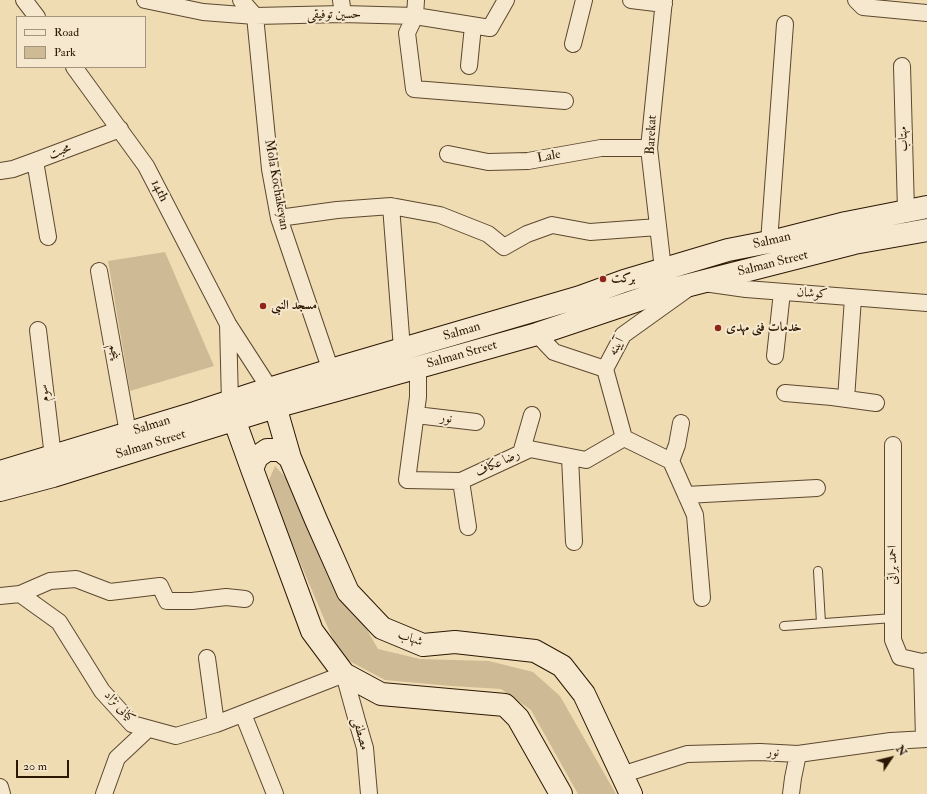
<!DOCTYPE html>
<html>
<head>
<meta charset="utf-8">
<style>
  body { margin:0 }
  #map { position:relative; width:927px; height:794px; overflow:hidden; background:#efdcb3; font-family:"IM FELL Double Pica",serif }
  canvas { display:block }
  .legend { position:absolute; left:16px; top:16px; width:130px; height:52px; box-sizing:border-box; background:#f5e8ce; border:1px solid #a5947d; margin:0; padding:5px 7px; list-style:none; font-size:12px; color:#2c1703 }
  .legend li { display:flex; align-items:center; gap:8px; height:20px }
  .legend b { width:20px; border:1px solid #a5947d }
  .north { position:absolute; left:871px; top:738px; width:40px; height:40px; -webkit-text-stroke:3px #f5e8ce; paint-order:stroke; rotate:55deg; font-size:11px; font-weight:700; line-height:16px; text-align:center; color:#2c1703 }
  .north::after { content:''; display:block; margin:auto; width:14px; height:18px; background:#2c1703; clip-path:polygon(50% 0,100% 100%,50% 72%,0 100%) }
  .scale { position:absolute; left:16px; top:760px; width:53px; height:18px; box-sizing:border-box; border:2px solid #2c1703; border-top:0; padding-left:5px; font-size:12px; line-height:14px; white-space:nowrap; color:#2c1703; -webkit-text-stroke:3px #f5e8ce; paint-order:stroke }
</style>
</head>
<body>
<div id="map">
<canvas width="927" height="794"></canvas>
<ul class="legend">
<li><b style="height:5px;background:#f5e8ce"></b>Road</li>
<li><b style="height:11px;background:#cebb95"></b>Park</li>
</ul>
<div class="north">N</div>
<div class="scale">20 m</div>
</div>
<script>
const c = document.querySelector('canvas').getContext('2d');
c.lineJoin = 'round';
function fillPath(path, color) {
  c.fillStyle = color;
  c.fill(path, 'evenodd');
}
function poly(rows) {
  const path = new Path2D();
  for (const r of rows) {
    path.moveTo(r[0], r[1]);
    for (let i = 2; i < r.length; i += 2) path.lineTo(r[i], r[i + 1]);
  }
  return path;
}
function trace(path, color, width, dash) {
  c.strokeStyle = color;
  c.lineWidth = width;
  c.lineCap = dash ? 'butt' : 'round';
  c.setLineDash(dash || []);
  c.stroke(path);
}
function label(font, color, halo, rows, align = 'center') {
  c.font = font + ' "IM FELL Double Pica",Amiri,serif';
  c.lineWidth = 4;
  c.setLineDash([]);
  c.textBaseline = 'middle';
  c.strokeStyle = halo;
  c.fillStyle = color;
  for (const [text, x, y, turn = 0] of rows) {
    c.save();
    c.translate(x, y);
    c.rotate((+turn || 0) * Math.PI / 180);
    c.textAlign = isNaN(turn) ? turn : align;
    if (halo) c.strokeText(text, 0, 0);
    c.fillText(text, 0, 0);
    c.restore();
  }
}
fillPath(poly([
  [165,252,214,366,130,391,108,261],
  [275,466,286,478,334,572,378,649,420,659,489,661,533,672,560,696,616,794,578,794,531,710,501,689,451,686,385,680,340,656,267,485]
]), '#cebb95');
const lane = poly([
  [818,571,821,623],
  [784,626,893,618]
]);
const street = poly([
  [24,0,37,17],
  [145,0,203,12,255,16,343,14,415,16,490,28,506,0],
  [241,0,255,16],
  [341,0,343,14],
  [416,0,415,16,407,33,414,89,565,101],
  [631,0,664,4],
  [856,0,863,7,927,13],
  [255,16,270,169,279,218,331,371],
  [573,44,584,0],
  [469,66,473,26],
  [902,66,906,211],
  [74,67,146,166,228,324,270,389],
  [448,154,488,162,528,161,601,148,649,148],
  [35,161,48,237],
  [0,171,13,169,35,161,120,129],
  [391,206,402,349],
  [279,218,337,210,391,206,440,215,488,234,504,247,527,234,552,225,590,232,658,227],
  [769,242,785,24],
  [663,269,649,148,664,0],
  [99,271,128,433],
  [228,324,230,402],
  [38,330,53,457],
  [537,334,554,352,605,369,623,335,697,282,746,289,927,303],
  [775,356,782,292],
  [418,367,418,397,407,480,461,481,530,449,586,460,624,438,605,369],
  [785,393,832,397,876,403],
  [846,399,853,298],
  [416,415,476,422],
  [624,438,671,461,695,515,702,598],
  [893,445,893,640,900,657,922,662,927,661],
  [521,453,532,415],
  [570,457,574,542],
  [671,461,677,445,681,423],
  [461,481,468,527],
  [686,495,817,488],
  [20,594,50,581,76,579,110,592,160,586,167,601,192,601,226,597,245,599],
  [0,596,20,594,59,622,102,691,132,724,176,736,216,724,344,674,357,721,365,748,369,794],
  [207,658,216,724],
  [922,662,924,739],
  [243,714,275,794],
  [621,775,687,754,760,752,798,754,891,741,927,739],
  [0,787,2,794],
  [104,794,117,758,148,729],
  [791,794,793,778,798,754]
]);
const secondary = poly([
  [271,392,290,458,316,520,348,592,382,628,423,645,455,642,535,651,562,666,584,694,631,794],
  [230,405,234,419,252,469,312,631,344,674,381,694,505,705,518,718,561,794],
  [252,469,257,457,267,450,280,450,290,458],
  [0,472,195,413,256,393,341,367,580,297,624,281,728,250,779,240,846,223,927,207],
  [0,490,53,476,275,407,337,390,537,334,662,292,854,243,927,230]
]);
trace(lane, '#5d482f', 10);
trace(street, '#5d482f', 18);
trace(secondary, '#2c1703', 24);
trace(lane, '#f5e8ce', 8);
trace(street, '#f5e8ce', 16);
trace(secondary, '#f5e8ce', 22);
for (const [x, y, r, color] of [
  [603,279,4,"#8f2418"],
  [263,306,4,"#8f2418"],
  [718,328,4,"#8f2418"]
]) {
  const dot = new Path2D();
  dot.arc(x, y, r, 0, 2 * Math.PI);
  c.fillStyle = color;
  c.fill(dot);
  trace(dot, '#f5e8ce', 1.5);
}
label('13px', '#2c1703', '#f5e8ce', [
  ["حسین توفیقی",334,15],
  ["Barekat",652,135,-87],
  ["مهتاب",904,139,-92],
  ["محبت",60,152,-21],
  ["Lale",549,157,-11],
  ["Mola Kochakeyan",276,185,80],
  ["14th",159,191,63],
  ["Salman",772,241,-13],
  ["Salman Street",773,264,-14],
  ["کوشان",812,294,4],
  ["Salman",462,332,-16],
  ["آیینه",617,347,-60],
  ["پنجم",114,352,80],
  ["Salman Street",462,355,-16],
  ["سوم",45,393,-97],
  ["نور",446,419,7],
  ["Salman",152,426,-17],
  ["Salman Street",151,445,-17],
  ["رضا عکاف",498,464,-25],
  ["احمد براتی",893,565,-90],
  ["شهاب",410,639,18],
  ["کیانی نژاد",119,707,46],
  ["مصطفی",360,734,75],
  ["نور",773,753,4]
]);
label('bold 13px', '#2c1703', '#f5e8ce', [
  ["برکت",611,279],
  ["مسجد النبی",271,306],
  ["خدمات فنی مهدی",726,328]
], 'left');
</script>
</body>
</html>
